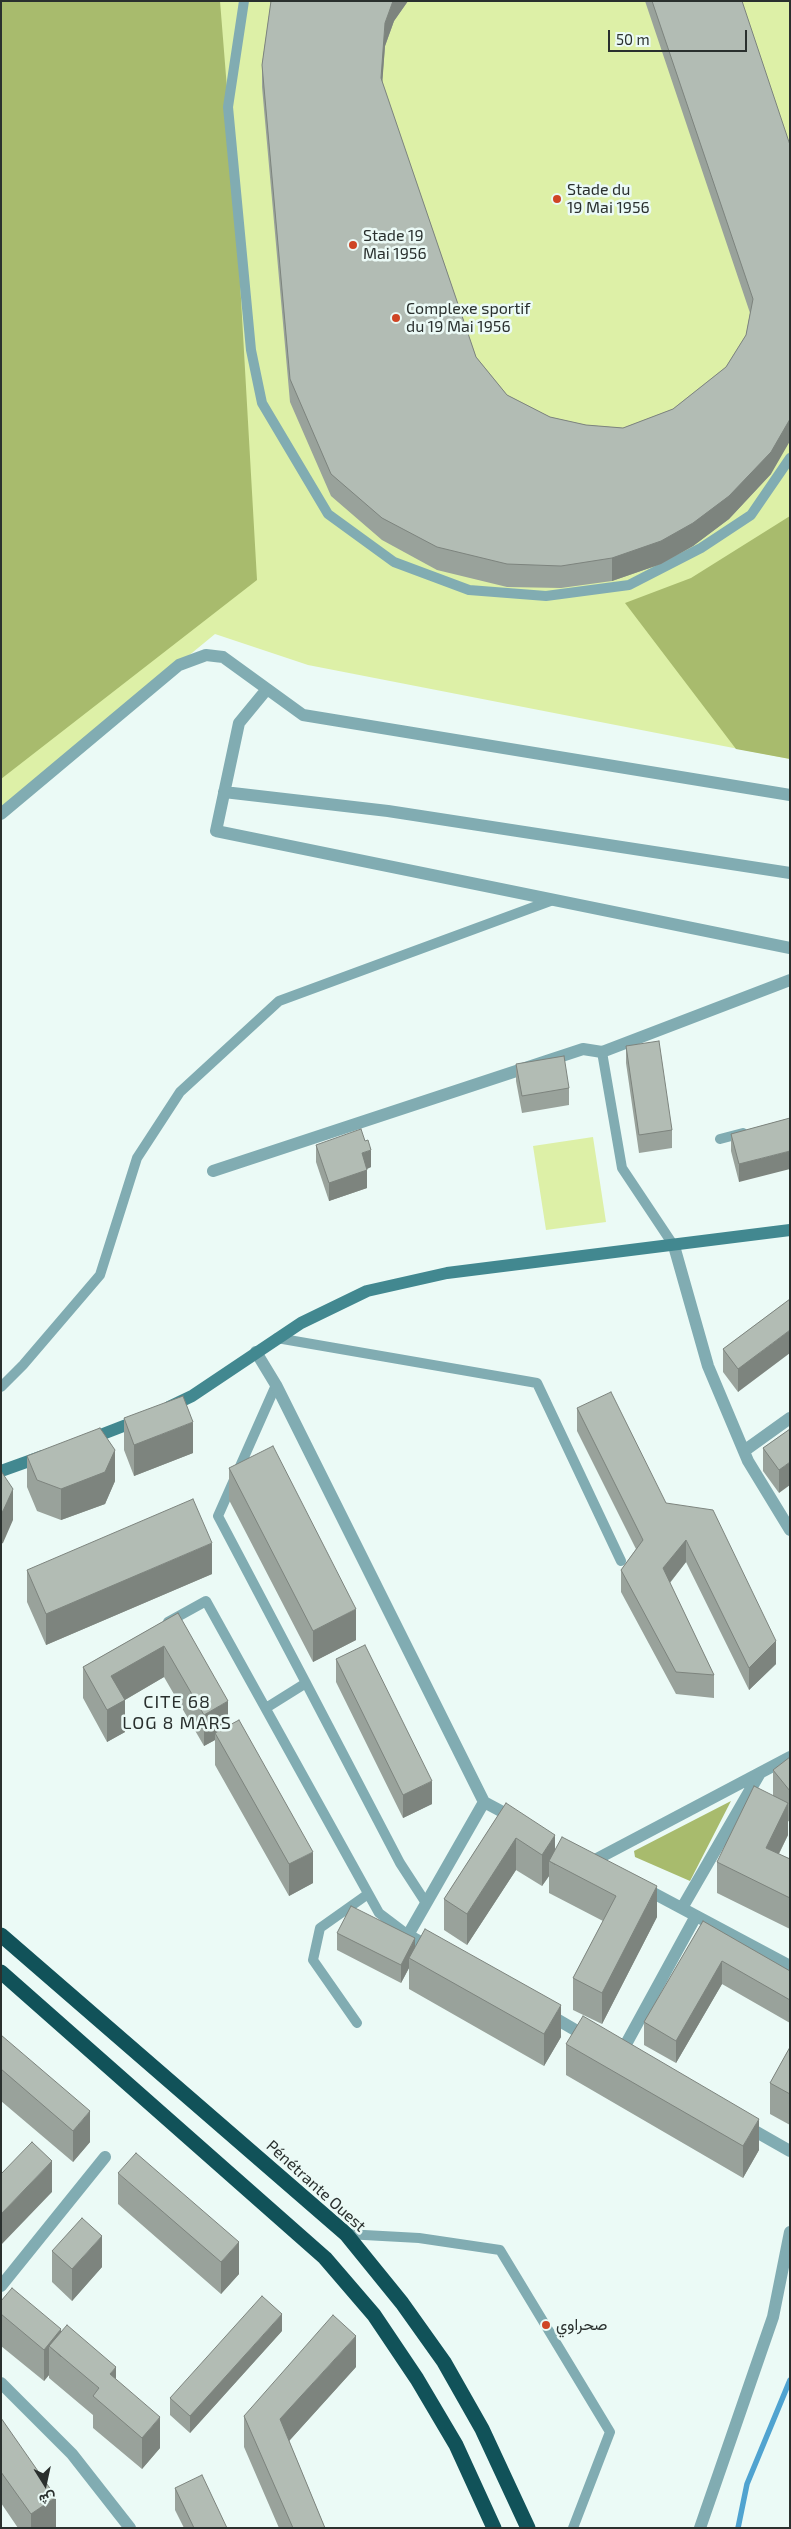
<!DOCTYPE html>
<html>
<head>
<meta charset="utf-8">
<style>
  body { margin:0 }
  #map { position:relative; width:791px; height:2529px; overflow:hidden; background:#ebfaf6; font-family:"Exo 2",Vazirmatn,sans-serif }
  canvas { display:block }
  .frame { position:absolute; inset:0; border:2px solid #2a302e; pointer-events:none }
  .north { position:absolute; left:20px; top:2459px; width:50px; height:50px; -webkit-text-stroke:4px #ebfaf6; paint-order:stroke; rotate:170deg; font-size:14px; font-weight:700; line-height:20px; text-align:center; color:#2a302e }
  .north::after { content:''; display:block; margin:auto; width:18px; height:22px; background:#2a302e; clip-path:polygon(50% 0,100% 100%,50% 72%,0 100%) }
  .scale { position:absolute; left:608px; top:30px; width:139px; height:22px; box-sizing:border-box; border:2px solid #2a302e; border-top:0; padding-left:6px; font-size:15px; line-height:18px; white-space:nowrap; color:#2a302e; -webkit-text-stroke:4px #ebfaf6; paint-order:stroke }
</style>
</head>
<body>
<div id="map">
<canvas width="791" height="2529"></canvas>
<div class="frame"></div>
<div class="north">ش</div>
<div class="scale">50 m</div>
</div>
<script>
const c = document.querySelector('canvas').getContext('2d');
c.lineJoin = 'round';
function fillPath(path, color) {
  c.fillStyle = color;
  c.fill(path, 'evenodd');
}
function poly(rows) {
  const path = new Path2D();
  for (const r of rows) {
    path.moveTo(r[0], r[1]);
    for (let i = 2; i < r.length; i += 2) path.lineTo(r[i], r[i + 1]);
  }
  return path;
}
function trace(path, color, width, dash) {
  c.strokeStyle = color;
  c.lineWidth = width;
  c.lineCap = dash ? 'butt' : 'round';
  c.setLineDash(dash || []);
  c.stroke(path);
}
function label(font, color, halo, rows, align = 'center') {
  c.font = font + ' "Exo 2",Vazirmatn,sans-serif';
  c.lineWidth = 5;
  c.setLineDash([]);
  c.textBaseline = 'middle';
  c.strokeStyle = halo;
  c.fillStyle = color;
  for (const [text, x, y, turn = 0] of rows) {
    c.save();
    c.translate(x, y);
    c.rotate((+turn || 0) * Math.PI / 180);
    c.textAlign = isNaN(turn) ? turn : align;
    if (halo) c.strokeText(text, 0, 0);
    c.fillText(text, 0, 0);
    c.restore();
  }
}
fillPath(poly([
  [1,1,790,1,790,759,308,665,215,634,1,810],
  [593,1137,606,1222,546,1230,533,1146]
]), '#ddf0a7');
fillPath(poly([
  [1,1,220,1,234,176,257,580,1,779],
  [790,516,790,759,736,749,625,603,691,578],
  [731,1801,690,1881,635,1857,634,1851]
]), '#a8bb6d');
trace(poly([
  [738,2528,747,2484,790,2380]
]), '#50a3d0', 5.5);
trace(poly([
  [244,1,228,107,251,350,262,403,328,514,394,562,469,590,546,596,629,585,701,548,751,515,790,458],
  [602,1052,622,1168,674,1246],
  [720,1139,743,1133],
  [277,1338,537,1383,621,1561],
  [276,1385,218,1516,306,1683],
  [1,1387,23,1365,100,1275,137,1158,180,1092,279,1001,553,900],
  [168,1622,206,1601,379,1913,408,1935],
  [266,1708,306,1683,400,1863,426,1903],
  [357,2023,313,1960,320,1928,368,1894],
  [346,2234,419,2238,500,2250,610,2432,573,2528]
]), '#81acb2', 10);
trace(poly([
  [267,689,239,723,216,831,790,948],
  [224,792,388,811,790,873],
  [1,814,179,665,206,655,223,657,303,715,790,795],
  [213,1171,583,1049,602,1052,790,980],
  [674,1246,708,1366,748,1461,790,1530],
  [256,1352,276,1385,484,1802,514,1818],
  [744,1451,790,1418],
  [593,1861,790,1757],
  [642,1887,790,1966],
  [682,1908,760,1773],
  [433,1949,408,1935,484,1802],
  [546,2013,589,2038],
  [620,2055,696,1916],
  [746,2126,790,2151],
  [1,2286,105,2157],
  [1,2383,72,2454,130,2528],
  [700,2528,773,2317,790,2232]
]), '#81acb2', 12);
trace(poly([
  [169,1407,192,1396,301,1323,367,1291,447,1273,790,1230],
  [90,1439,139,1420],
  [1,1471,43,1456]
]), '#428890', 12);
trace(poly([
  [1,1935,346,2234,402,2303,444,2362,482,2429,528,2528],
  [1,1972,325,2258,374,2315,417,2379,456,2445,494,2528]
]), '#115259', 15);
fillPath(poly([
  [271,1,408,1,394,21,385,46,382,82,476,357,507,395,550,417,586,425,623,428,673,409,726,367,746,335,750,313,645,1,742,1,771,474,729,519,693,546,661,564,612,581,561,588,507,587,437,570,382,540,331,496,290,402,262,87,262,65],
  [626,1046,672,1130,672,1148,639,1153,626,1063],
  [516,1064,569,1088,569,1105,522,1113,516,1081],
  [790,1118,739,1182,731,1151,731,1134],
  [316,1145,371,1167,367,1169,367,1188,329,1201,316,1162],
  [790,1299,738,1392,723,1372,723,1349],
  [577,1408,666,1503,776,1664,749,1690,686,1562,670,1583,714,1675,714,1698,676,1694,621,1592,621,1570,636,1549,577,1431],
  [124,1418,193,1453,134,1476,124,1450],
  [790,1429,779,1493,763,1471,763,1448],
  [27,1456,115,1481,105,1504,61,1520,37,1511,27,1487],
  [229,1468,356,1640,313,1662,229,1500],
  [27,1570,212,1574,46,1645,27,1602],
  [178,1613,228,1726,313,1883,289,1896,215,1765,215,1740,204,1746,164,1677,125,1700,125,1732,107,1742,83,1698,83,1667],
  [336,1659,432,1804,403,1818,336,1682],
  [790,1757,790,1822,788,1821,788,1835,779,1854,790,1859,790,1929,717,1893,717,1862,773,1796,773,1770],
  [506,1803,555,1849,657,1917,602,2024,573,2010,573,1978,603,1921,549,1893,549,1876,542,1886,516,1870,467,1945,444,1930,444,1899],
  [703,1921,790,1971,790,2023,722,1984,676,2063,644,2045,644,2022],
  [337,1933,415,1947,561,2037,544,2066,409,1989,409,1968,401,1983,337,1950],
  [1,2035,90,2142,73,2162,1,2101],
  [566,2044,759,2150,743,2178,566,2075],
  [790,2047,790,2125,770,2114,770,2083],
  [118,2173,239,2274,221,2294,118,2204],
  [52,2251,102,2267,72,2301,52,2282],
  [1,2301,61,2332,116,2380,160,2448,142,2469,93,2428,93,2415,49,2378,49,2375,44,2381,1,2346],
  [282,2331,190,2433,170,2415,170,2398],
  [356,2367,289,2441,325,2528,279,2528,244,2447,244,2416],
  [1,2418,56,2528,18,2528,1,2503],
  [175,2488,227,2528,184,2528,175,2510]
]), '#99a29b');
fillPath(poly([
  [393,1,408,1,394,21,385,46,381,100,381,78,385,23],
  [790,419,790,441,771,474,729,519,693,546,661,564,612,581,612,558],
  [371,1150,371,1167,362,1171,362,1153],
  [790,1151,790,1169,739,1182,739,1164],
  [367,1170,367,1188,329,1201,329,1183],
  [790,1330,790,1353,738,1392,738,1369],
  [193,1422,193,1453,134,1476,134,1445],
  [115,1450,115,1481,105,1504,61,1520,61,1489],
  [790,1462,790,1485,779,1493,779,1470],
  [13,1489,13,1520,3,1543,1,1544,1,1512],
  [686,1540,686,1562,663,1591,663,1568],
  [212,1543,212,1574,46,1645,46,1614],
  [356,1609,356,1640,313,1662,313,1631],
  [776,1641,776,1664,749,1690,749,1668],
  [164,1646,164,1677,111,1708,111,1676],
  [125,1700,125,1732,107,1742,107,1710],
  [228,1701,228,1733,215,1733,215,1740,204,1746,204,1715],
  [432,1781,432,1804,403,1818,403,1795],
  [788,1803,788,1835,766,1879,766,1848],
  [555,1835,555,1865,549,1861,549,1876,542,1886,542,1855],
  [516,1838,516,1870,467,1945,467,1914],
  [313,1852,313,1883,289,1896,289,1864],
  [657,1886,657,1917,602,2024,602,1993],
  [415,1938,415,1956,409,1958,409,1968,401,1983,401,1965],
  [722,1961,722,1984,676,2063,676,2041],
  [561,2005,561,2037,544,2066,544,2034],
  [90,2111,90,2142,73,2162,73,2131],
  [759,2119,759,2150,743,2178,743,2146],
  [52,2161,52,2192,1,2245,1,2214],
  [102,2236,102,2267,72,2301,72,2269],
  [239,2242,239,2274,221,2294,221,2262],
  [282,2314,282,2331,190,2433,190,2416],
  [61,2329,61,2357,49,2346,49,2375,44,2381,44,2350],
  [356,2336,356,2367,280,2451,280,2419],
  [116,2367,116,2398,110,2374],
  [160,2417,160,2448,142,2469,142,2438],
  [56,2497,56,2528,31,2528,31,2514]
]), '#7d847e');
const building = poly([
  [271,1,393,1,385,23,381,78,476,357,507,395,550,417,586,425,623,428,673,409,726,367,746,335,753,299,652,1,742,1,790,145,790,419,771,452,729,496,693,523,661,541,612,558,561,566,507,564,437,547,382,518,331,474,290,379,262,65,271,1],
  [659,1041,672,1130,639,1135,626,1046,659,1041],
  [564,1056,569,1088,522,1096,516,1064,564,1056],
  [790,1118,790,1151,739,1164,731,1134,790,1118],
  [361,1129,365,1141,368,1140,371,1150,362,1153,367,1170,329,1183,316,1145,361,1129],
  [790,1299,790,1330,738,1369,723,1349,790,1299],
  [611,1392,666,1503,713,1510,776,1641,749,1668,686,1540,663,1568,714,1675,676,1672,621,1570,643,1540,577,1408,611,1392],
  [183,1396,193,1422,134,1445,124,1418,183,1396],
  [100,1428,115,1450,105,1472,61,1489,37,1480,27,1456,100,1428],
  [790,1429,790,1462,779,1470,763,1448,790,1429],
  [273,1446,356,1609,313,1631,229,1468,273,1446],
  [1,1471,13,1489,3,1511,1,1512,1,1471],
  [193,1499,212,1543,46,1614,27,1570,193,1499],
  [178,1613,228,1701,204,1715,164,1646,111,1676,125,1700,107,1710,83,1667,178,1613],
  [365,1645,432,1781,403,1795,336,1659,365,1645],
  [239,1720,313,1852,289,1864,215,1733,239,1720],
  [790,1757,790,1791,773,1770,790,1757],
  [754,1786,788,1803,766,1848,790,1859,790,1898,717,1862,754,1786],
  [506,1803,555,1835,542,1855,516,1838,467,1914,444,1899,506,1803],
  [562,1837,657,1886,602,1993,573,1978,616,1896,549,1861,562,1837],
  [351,1906,415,1938,401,1965,337,1933,351,1906],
  [703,1921,790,1971,790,2000,722,1961,676,2041,644,2022,703,1921],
  [425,1929,561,2005,544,2034,409,1958,425,1929],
  [583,2016,759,2119,743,2146,566,2044,583,2016],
  [1,2035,90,2111,73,2131,1,2069,1,2035],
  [790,2047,790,2094,770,2083,790,2047],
  [32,2142,52,2161,1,2214,1,2174,32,2142],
  [136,2153,239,2242,221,2262,118,2173,136,2153],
  [82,2218,102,2236,72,2269,52,2251,82,2218],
  [12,2288,61,2329,44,2350,1,2314,1,2301,12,2288],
  [262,2296,282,2314,190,2416,170,2398,262,2296],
  [333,2315,356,2336,280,2419,325,2528,293,2528,244,2416,333,2315],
  [67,2325,116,2367,110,2374,160,2417,142,2438,93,2396,99,2388,49,2346,67,2325],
  [1,2418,56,2497,31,2514,1,2472,1,2418],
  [202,2475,227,2528,194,2528,175,2488,202,2475]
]);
fillPath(building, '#b2bcb4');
trace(building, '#7d847e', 1);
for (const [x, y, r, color] of [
  [557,199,5,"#cf4525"],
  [353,245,5,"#cf4525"],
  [396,318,5,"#cf4525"],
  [546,2325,5,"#cf4525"]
]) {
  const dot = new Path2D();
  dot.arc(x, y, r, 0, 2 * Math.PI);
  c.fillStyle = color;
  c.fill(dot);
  trace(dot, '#ebfaf6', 2);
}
label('16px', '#2a302e', '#ebfaf6', [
  ["Stade du",567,190],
  ["19 Mai 1956",567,208],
  ["Stade 19",363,236],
  ["Mai 1956",363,254],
  ["Complexe sportif",406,309],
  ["du 19 Mai 1956",406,327],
  ["صحراوي",556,2325]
], 'left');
label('16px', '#2a302e', '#ebfaf6', [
  ["Pénétrante Ouest",316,2186,42]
]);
c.letterSpacing = '1px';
label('18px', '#2a302e', '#ebfaf6', [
  ["CITE 68",177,1702],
  ["LOG 8 MARS",177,1723]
]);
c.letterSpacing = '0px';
</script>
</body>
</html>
